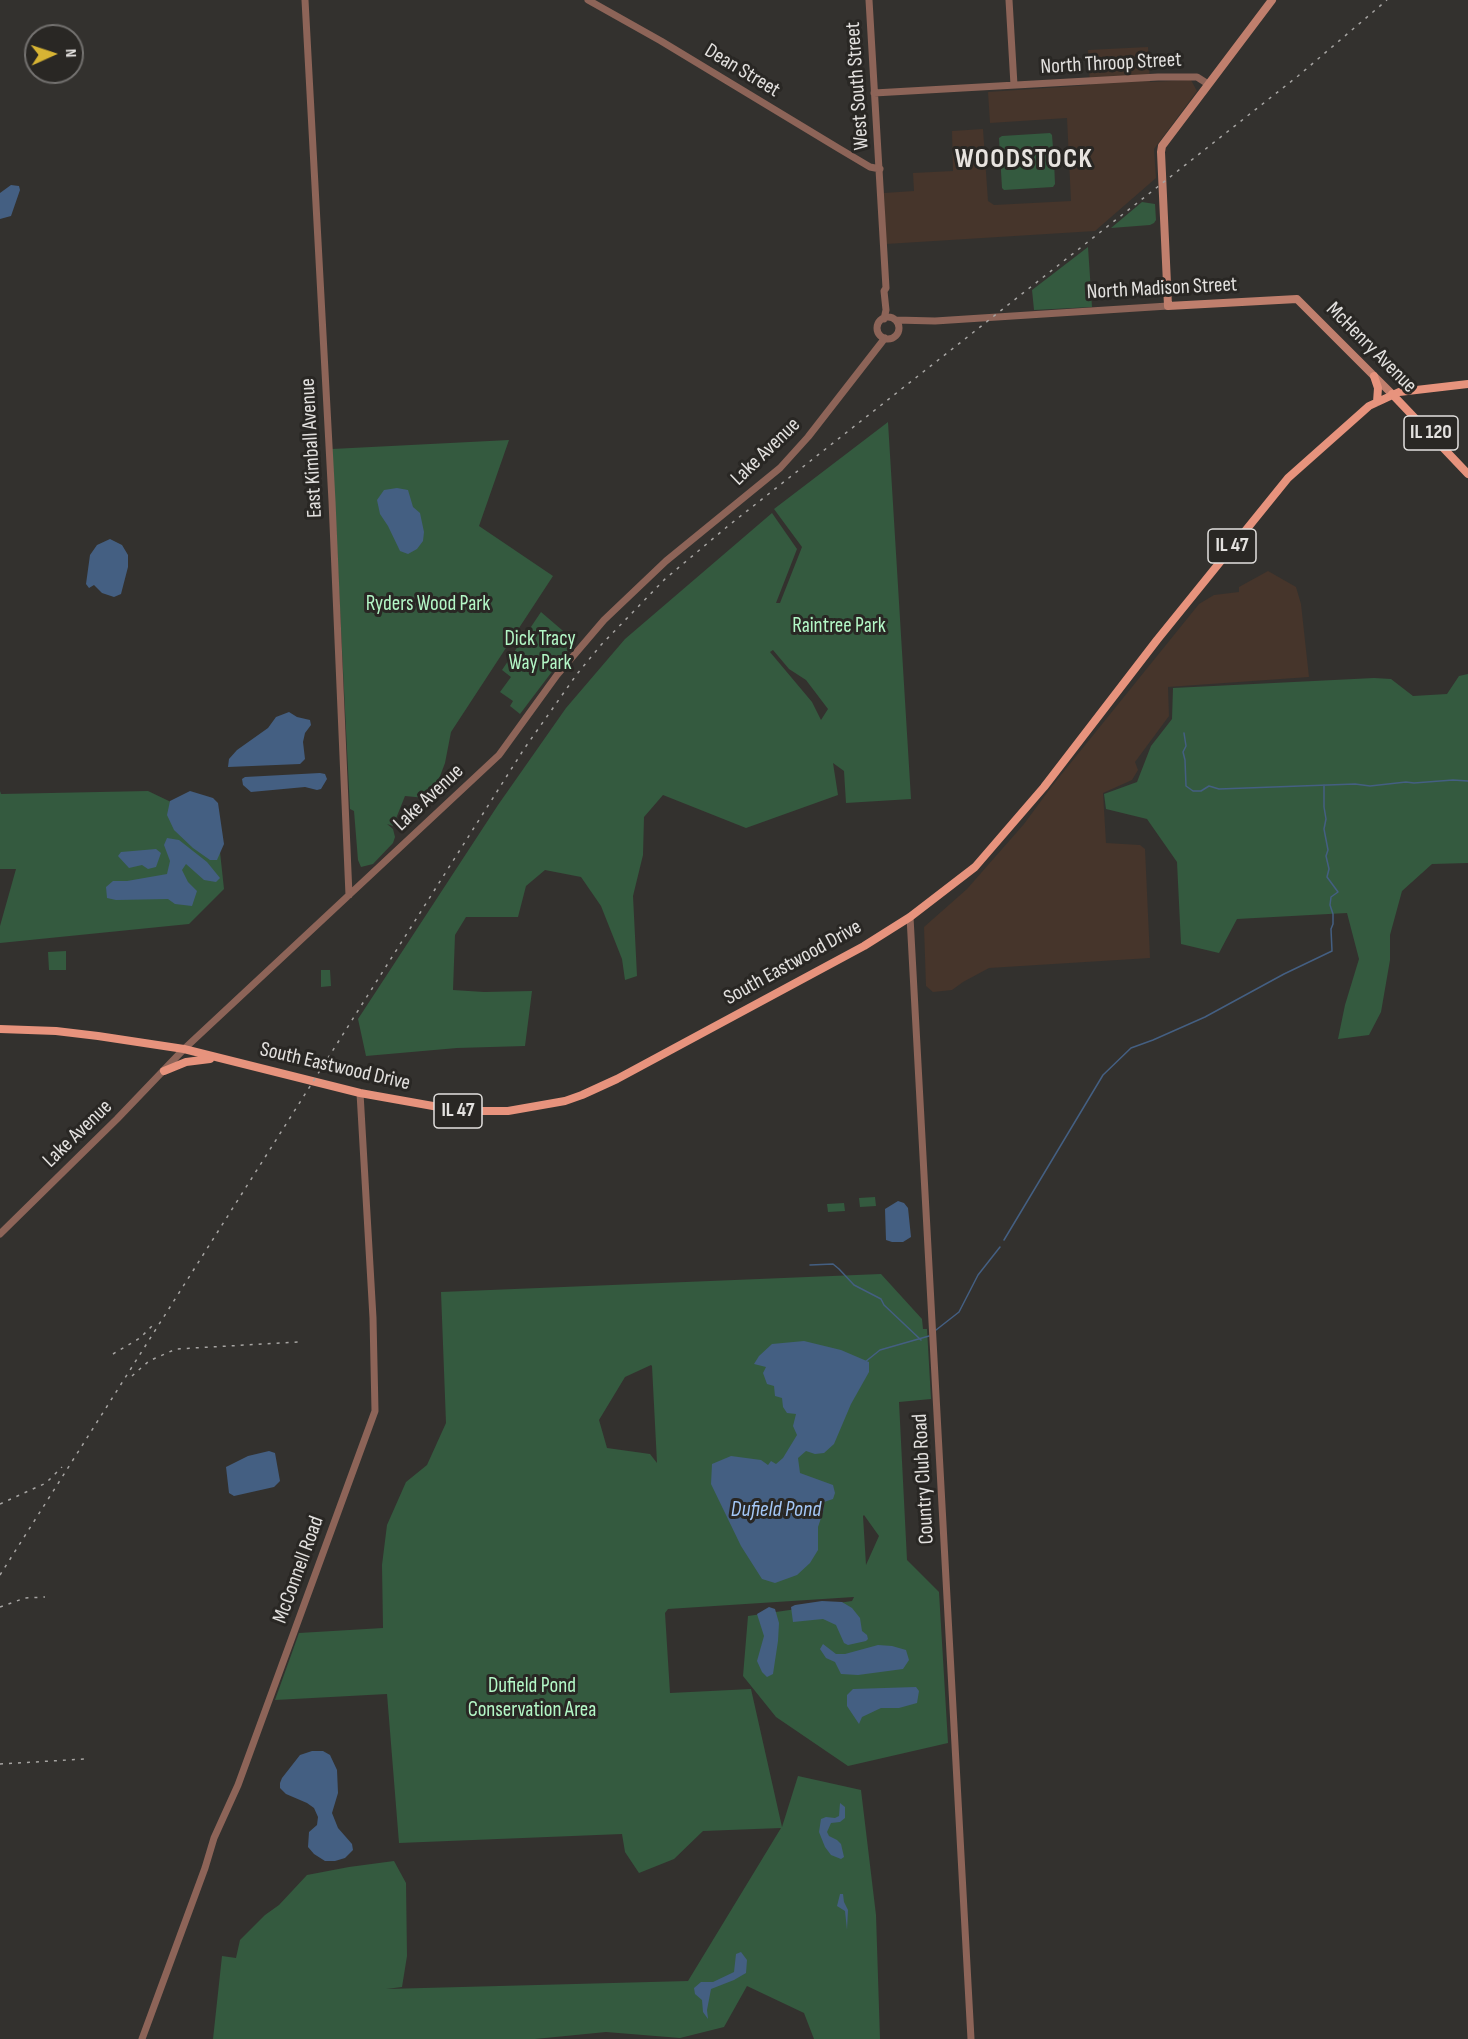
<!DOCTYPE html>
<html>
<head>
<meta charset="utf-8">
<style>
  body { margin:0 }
  #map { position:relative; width:1468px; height:2039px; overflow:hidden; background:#33312e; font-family:"Sofia Sans Condensed",sans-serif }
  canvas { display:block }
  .north { position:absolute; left:24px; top:24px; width:60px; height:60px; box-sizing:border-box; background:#292724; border:2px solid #73716f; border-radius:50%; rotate:87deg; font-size:16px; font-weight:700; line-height:24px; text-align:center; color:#e3e1df }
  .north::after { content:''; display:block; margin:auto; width:21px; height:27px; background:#d7b434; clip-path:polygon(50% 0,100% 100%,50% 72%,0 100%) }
</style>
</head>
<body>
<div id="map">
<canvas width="1468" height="2039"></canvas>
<div class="north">N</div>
</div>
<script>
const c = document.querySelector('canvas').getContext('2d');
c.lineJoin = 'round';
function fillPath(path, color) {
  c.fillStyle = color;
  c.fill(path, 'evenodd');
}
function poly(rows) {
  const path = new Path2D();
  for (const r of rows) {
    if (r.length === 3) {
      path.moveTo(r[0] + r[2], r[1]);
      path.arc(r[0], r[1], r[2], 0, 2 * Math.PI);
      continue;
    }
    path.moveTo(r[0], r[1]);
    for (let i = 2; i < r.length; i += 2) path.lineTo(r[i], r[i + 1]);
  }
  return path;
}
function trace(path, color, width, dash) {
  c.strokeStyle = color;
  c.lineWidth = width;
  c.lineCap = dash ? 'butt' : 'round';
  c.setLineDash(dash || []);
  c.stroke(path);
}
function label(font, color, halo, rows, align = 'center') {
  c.font = font + ' "Sofia Sans Condensed",sans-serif';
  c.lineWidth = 6;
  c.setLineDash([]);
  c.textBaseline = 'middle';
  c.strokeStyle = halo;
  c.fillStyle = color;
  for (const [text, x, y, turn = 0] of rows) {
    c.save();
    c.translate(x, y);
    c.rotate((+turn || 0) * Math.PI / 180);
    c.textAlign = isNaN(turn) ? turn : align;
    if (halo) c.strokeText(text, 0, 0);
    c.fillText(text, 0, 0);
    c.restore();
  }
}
fillPath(poly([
  [1148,47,1150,82,1191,80,1197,91,1154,149,1156,178,1095,231,886,244,884,193,914,191,913,173,953,171,952,131,983,129,988,201,994,205,1071,201,1067,118,990,123,988,92,1090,85,1088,50],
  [1268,571,1296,587,1301,604,1309,677,1168,687,1169,716,1135,762,1138,770,1132,780,1103,793,1106,843,1140,845,1145,849,1150,958,989,968,963,982,952,990,933,992,926,986,924,927,967,889,1024,824,1052,786,1199,604,1214,595,1239,592,1239,587]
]), '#46352b');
fillPath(poly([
  [1050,133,1052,135,1054,161,1055,184,1053,187,1004,190,1002,188,999,138,1002,136],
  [1142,202,1155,204,1156,220,1154,223,1150,225,1111,228],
  [1088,247,1092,307,1034,310,1032,290],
  [888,422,911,799,846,803,844,771,833,763,838,795,746,828,663,795,644,817,643,855,633,896,637,976,625,980,622,959,601,906,581,877,545,870,526,886,518,917,466,917,455,935,453,990,484,992,532,991,525,1046,457,1048,366,1056,358,1019,498,805,566,708,625,639,772,513,797,549,776,603,780,603,802,547,774,509],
  [773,650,789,669,806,680,828,709,821,720,812,702,770,652],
  [509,440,479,526,553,576,451,732,445,763,437,784,425,798,405,796,393,826,387,824,393,829,395,837,393,843,373,864,361,867,358,860,354,811,350,809,332,449],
  [541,612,576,642,551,673,520,714,510,706,513,701,500,692,511,677,502,670],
  [1468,674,1468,863,1432,864,1402,891,1390,935,1390,960,1381,1012,1369,1035,1338,1039,1345,1005,1359,959,1347,913,1237,919,1219,953,1181,944,1177,862,1147,819,1106,809,1104,794,1137,782,1151,746,1172,719,1173,688,1374,678,1391,679,1413,696,1447,694,1459,676],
  [0,791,1,794,148,791,217,824,224,889,189,924,0,943,0,926,16,869,0,869],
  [66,951,66,970,49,970,48,952],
  [321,970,330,970,331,986,321,987],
  [875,1197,876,1206,860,1207,859,1198],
  [844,1203,845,1211,828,1212,827,1204],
  [881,1274,922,1319,923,1329,927,1329,931,1399,899,1402,907,1560,939,1592,948,1743,848,1766,776,1717,743,1676,748,1616,852,1601,854,1597,668,1609,665,1613,670,1693,751,1689,782,1827,798,1776,861,1790,876,1915,880,2039,814,2039,804,2013,747,1986,724,2027,680,2038,606,2032,535,2039,213,2039,222,1956,236,1958,240,1940,265,1915,279,1905,307,1875,349,1867,394,1861,406,1883,407,1956,402,1987,386,1989,688,1981,781,1828,703,1831,674,1859,639,1873,625,1852,622,1834,399,1843,387,1694,275,1700,299,1633,383,1628,382,1565,387,1525,406,1482,427,1465,446,1423,441,1292],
  [651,1365,652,1366,657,1463,650,1454,607,1448,599,1420,625,1377],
  [864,1515,879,1536,866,1565,863,1516]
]), '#345a3f');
fillPath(poly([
  [11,185,19,186,20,190,11,216,0,219,0,193],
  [397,488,408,490,413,507,420,513,424,532,423,541,417,549,408,554,400,551,388,526,380,514,377,500,384,490],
  [110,539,122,545,128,555,128,567,121,594,114,597,102,593,94,585,89,588,86,584,90,555,97,545],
  [289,712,297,717,310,720,311,725,305,733,303,742,305,759,300,764,228,767,229,759,237,750,268,728,276,717],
  [320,773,325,774,327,779,321,789,317,790,305,787,251,792,243,785,242,779,245,777],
  [190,791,213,798,218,803,224,844,217,860,210,860,193,848,174,830,167,815,170,801],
  [167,838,179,840,207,862,220,878,216,882,204,880,186,864,182,870,188,882,197,891,192,906,175,904,168,899,116,900,107,898,106,887,113,881,127,881,167,874,170,861,164,845],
  [156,849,161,853,156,867,148,869,142,865,129,868,118,856,121,852],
  [898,1201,904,1203,908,1208,911,1237,903,1242,892,1242,886,1240,885,1209],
  [804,1341,841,1350,869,1362,869,1372,851,1404,834,1444,824,1453,815,1454,806,1451,798,1458,800,1473,833,1485,835,1493,833,1499,824,1502,824,1509,818,1527,818,1550,810,1563,797,1575,775,1583,762,1579,741,1546,711,1484,712,1464,731,1456,761,1460,768,1465,771,1461,776,1464,783,1458,797,1435,793,1426,796,1414,787,1413,783,1407,782,1398,775,1396,774,1386,767,1384,763,1373,766,1367,754,1364,759,1356,772,1344],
  [269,1451,275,1453,280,1481,274,1487,234,1496,229,1493,226,1467,248,1456],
  [822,1601,842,1602,852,1608,860,1618,862,1631,867,1635,868,1639,866,1641,848,1645,844,1643,836,1625,823,1619,793,1622,791,1607,795,1605],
  [769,1607,775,1609,779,1623,778,1641,773,1674,767,1677,762,1672,757,1661,764,1636,757,1614],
  [823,1644,836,1654,845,1654,878,1645,892,1646,906,1650,909,1660,903,1669,858,1675,841,1674,835,1662,826,1658,820,1649],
  [916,1687,919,1691,917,1703,899,1708,881,1708,862,1717,859,1724,847,1706,847,1695,853,1689],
  [312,1751,323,1751,330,1755,337,1770,338,1793,332,1813,338,1828,352,1844,353,1850,345,1858,335,1861,325,1861,314,1854,308,1847,309,1832,317,1825,318,1817,314,1808,307,1803,286,1794,280,1788,280,1783,282,1778,300,1755],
  [840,1803,845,1807,845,1818,840,1822,831,1823,827,1832,829,1836,837,1840,841,1844,844,1857,841,1859,831,1855,825,1847,819,1832,821,1819,826,1817,835,1818,839,1816],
  [840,1894,843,1894,844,1902,848,1910,847,1930,845,1911,837,1906],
  [741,1952,747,1960,746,1973,734,1980,711,1989,707,2010,708,2019,703,2012,702,2000,695,1994,694,1988,701,1982,713,1982,734,1972,736,1954]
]), '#445f82');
trace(poly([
  [1184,733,1186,746,1183,752,1185,760,1186,786,1193,791,1201,791,1209,786,1219,789,1355,784,1370,786,1406,782,1414,783,1453,780,1468,781],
  [1004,1240,1103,1075,1131,1048,1153,1040,1205,1017,1284,974,1332,951,1331,929,1333,924,1333,914,1330,905,1331,897,1338,892,1327,877,1329,869,1326,856,1328,850,1324,829,1326,819,1324,807,1324,785],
  [810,1265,833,1264,839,1269,854,1285,881,1299,884,1305,921,1340],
  [936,1330,959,1312,978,1275,1000,1247],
  [865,1362,880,1350,929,1336]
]), '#445f82', 1.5);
trace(poly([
  [305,0,332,501,349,895],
  [588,0,661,41,838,148,870,167,880,169],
  [869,0,886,288,884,291,886,310,884,319],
  [1009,0,1014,85],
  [874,93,1158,77,1197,77,1208,84],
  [888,328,11],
  [896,320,935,321,1168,306],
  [910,917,971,2039],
  [0,1234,117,1119,184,1049,499,755,557,675,604,620,666,561,780,468,808,437,885,338],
  [142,2039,205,1868,214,1838,238,1785,375,1411,373,1318,360,1093]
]), '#8d6458', 7);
trace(poly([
  [1272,0,1162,146,1161,152,1168,306,1297,299,1392,394]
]), '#c07f6d', 8);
trace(poly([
  [1374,376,1378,388,1377,402],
  [1392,394,1468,474],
  [0,1029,56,1031,98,1036,184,1049,360,1093,461,1111,508,1111,565,1101,582,1095,617,1079,864,946,910,917,975,867,1044,787,1157,640,1288,478,1369,406,1399,392,1468,384],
  [164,1071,186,1062,210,1059]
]), '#e7937d', 8);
trace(poly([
  [113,1354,140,1338,152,1326],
  [132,1376,149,1361,176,1349,298,1342],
  [0,1504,46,1483,62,1467],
  [0,1575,524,749,577,674,601,645,665,579,728,526,1298,76,1387,0],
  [0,1607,25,1598,45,1597],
  [0,1764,85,1759]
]), '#a7a5a3', 1.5, [3, 6]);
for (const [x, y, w] of [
  [1431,433,54],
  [1232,546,48],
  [458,1111,48]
]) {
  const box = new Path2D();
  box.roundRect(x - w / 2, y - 17, w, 34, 4.5);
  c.fillStyle = '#292724';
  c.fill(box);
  trace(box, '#e3e1df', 1.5);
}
label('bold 20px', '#e3e1df', null, [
  ["IL 120",1431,433],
  ["IL 47",1232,546],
  ["IL 47",458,1111]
]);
label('21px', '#e3e1df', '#292724', [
  ["North Throop Street",1111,64,-3],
  ["Dean Street",742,71,31],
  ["West South Street",858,86,-94],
  ["North Madison Street",1162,289,-3],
  ["McHenry Avenue",1371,348,45],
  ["East Kimball Avenue",312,448,-93],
  ["Lake Avenue",766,452,-44],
  ["Lake Avenue",429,798,-43],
  ["South Eastwood Drive",793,963,-29],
  ["South Eastwood Drive",335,1067,13],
  ["Lake Avenue",78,1134,-44],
  ["Country Club Road",924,1479,-93],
  ["McConnell Road",299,1570,-70]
]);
label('21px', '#b3f7c6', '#292724', [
  ["Ryders Wood Park",428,605],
  ["Raintree Park",839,627],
  ["Dick Tracy",540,640],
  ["Way Park",540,664],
  ["Dufield Pond",532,1687],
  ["Conservation Area",532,1711]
]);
label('italic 22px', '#a4c7f6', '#292724', [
  ["Dufield Pond",776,1510]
]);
c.letterSpacing = '1.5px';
label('bold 27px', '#e7e3df', '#292724', [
  ["WOODSTOCK",1024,160]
]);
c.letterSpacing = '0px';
</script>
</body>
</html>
